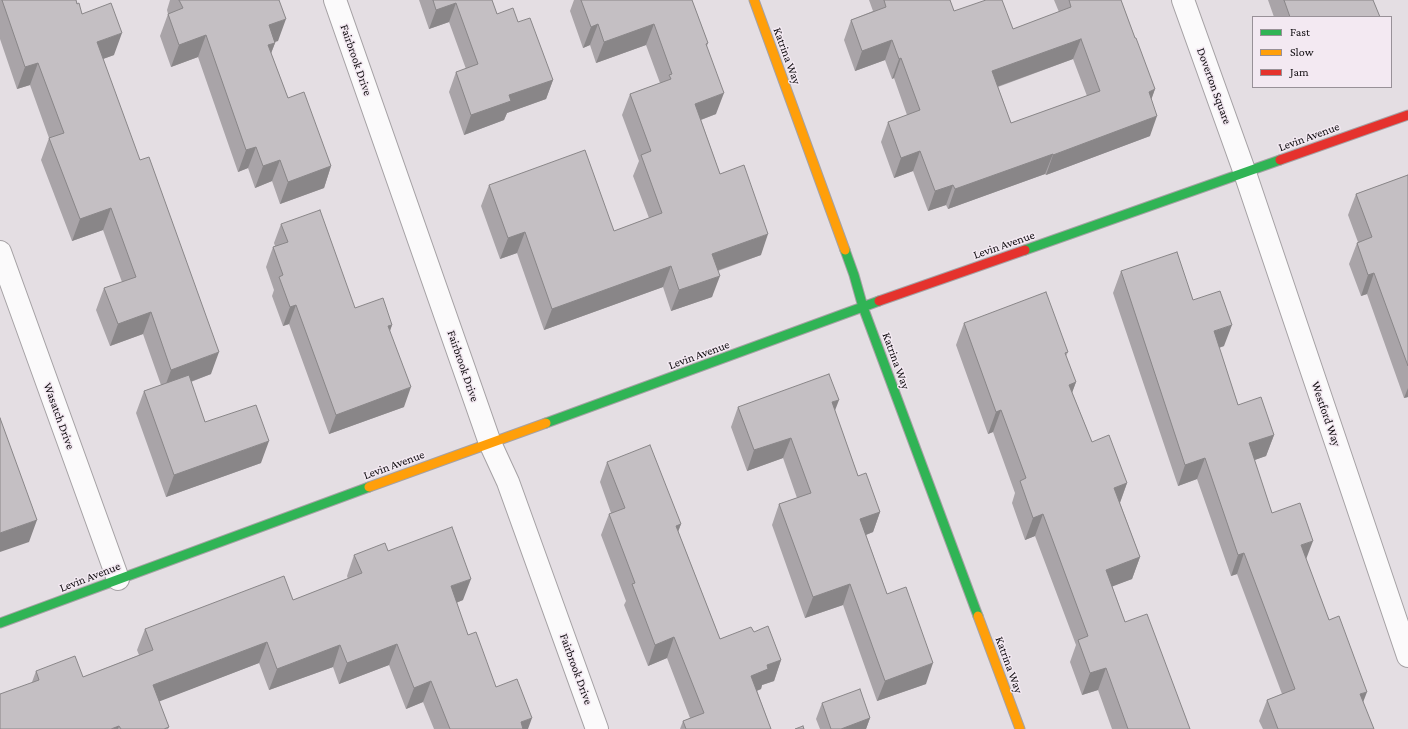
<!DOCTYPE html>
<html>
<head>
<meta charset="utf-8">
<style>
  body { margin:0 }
  #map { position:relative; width:1408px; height:729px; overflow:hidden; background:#e4dee3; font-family:"Crimson Pro",serif }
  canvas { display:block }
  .legend { position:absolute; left:1252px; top:16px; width:140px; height:72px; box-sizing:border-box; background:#f3e9f2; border:1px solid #989198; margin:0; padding:5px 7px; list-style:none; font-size:12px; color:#100d10 }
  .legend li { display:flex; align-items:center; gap:8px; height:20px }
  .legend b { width:20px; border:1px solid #989198 }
</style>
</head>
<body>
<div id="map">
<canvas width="1408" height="729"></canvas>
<ul class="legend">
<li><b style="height:5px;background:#30b455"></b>Fast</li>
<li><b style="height:5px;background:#ff9f0a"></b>Slow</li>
<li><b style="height:5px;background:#e5322d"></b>Jam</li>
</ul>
</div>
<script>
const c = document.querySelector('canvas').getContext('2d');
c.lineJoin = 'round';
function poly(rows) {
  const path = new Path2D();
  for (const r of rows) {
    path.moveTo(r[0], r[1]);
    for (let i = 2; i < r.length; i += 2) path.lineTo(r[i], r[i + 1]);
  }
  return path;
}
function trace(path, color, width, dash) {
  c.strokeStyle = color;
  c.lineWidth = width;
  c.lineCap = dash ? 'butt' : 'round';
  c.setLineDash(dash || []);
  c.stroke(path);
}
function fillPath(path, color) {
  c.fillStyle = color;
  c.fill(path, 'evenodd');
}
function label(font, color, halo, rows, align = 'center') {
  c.font = font + ' "Crimson Pro",serif';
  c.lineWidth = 3;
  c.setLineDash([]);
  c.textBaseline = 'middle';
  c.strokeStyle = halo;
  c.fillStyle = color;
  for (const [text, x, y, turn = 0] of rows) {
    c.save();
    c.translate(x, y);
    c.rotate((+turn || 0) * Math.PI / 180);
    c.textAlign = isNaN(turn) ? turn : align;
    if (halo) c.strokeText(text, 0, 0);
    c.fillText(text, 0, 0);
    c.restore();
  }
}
const street = poly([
  [335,0,490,443,508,482,597,729],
  [1183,0,1245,173,1408,656],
  [0,252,118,579]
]);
const fast = poly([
  [845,250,854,275,863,307,978,616],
  [1025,250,1280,160],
  [546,423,879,301],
  [0,623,369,487]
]);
const slow = poly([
  [754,0,845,250],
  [369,487,546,423],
  [978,616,1020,729]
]);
const jam = poly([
  [1280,160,1408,115],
  [879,301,1025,250]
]);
trace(street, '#a5a1a4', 24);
trace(fast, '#a5a1a4', 11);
trace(slow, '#a5a1a4', 11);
trace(jam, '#a5a1a4', 11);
trace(street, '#fbfafb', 22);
trace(fast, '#30b455', 9);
trace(slow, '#ff9f0a', 9);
trace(jam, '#e5322d', 9);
fillPath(poly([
  [0,0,76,0,82,14,114,55,103,59,211,374,191,382,205,422,261,463,166,497,136,413,144,391,161,385,143,334,110,346,96,310,104,288,122,282,103,230,72,241,41,160,49,138,30,85,17,89,0,39],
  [170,0,279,0,278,41,275,41,275,43,271,53,288,98,331,166,324,188,280,204,272,181,255,188,248,168,238,172,198,57,171,67,160,36,168,14,167,10],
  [419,0,492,0,497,14,518,22,553,80,546,99,507,113,504,120,464,135,449,92,456,72,466,69,449,22,429,29],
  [574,0,692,0,708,43,707,46,716,114,701,120,720,174,761,255,718,271,712,297,671,311,663,287,544,330,517,253,500,259,481,206,489,185,614,231,649,218,633,176,639,161,622,115,630,94,660,83,646,45,596,63,590,45,583,48,570,11],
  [869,0,950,0,954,11,1013,29,1059,12,1054,0,1121,0,1135,38,1155,89,1151,99,1150,136,1046,175,1045,174,948,209,946,205,928,211,913,171,894,178,881,142,888,122,907,115,894,78,892,79,885,60,855,71,844,40,851,20,873,11],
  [1073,59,1087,96,1011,123,998,87],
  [1268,0,1373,0,1380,17,1274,17],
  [1408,175,1408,397,1404,398,1367,294,1361,296,1349,264,1357,243,1358,242,1348,215,1356,194],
  [281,224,355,308,392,325,390,331,404,407,329,434,289,324,283,326,272,296,274,290,266,267,273,247,275,246,274,243],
  [1121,271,1193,300,1224,346,1219,348,1238,405,1274,435,1266,456,1254,460,1272,513,1306,559,1329,620,1363,702,1374,729,1263,729,1259,721,1267,700,1282,694,1237,574,1231,576,1197,479,1178,486,1113,293],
  [964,323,1068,352,1066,356,1076,382,1072,392,1092,442,1127,483,1120,503,1140,557,1132,579,1112,586,1125,622,1190,729,1112,729,1098,690,1082,695,1070,662,1076,645,1035,536,1025,540,1012,503,1015,493,993,432,988,434,956,345],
  [738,407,835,411,858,476,880,512,873,532,866,535,887,594,926,684,877,701,843,605,805,618,772,525,779,504,797,498,783,458,747,471,731,427],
  [607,462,681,524,678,531,720,639,754,632,781,660,774,681,762,685,761,689,757,691,771,729,680,729,683,721,690,718,667,658,648,666,624,605,626,601,601,535,609,514,611,513,600,482],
  [388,551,463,600,456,603,468,635,496,687,528,729,434,729,423,702,406,709,389,665,339,684,333,667,269,690,259,663,159,701,169,727,168,729,0,729,32,682,36,671,83,677,139,655,137,650,145,629,293,600,348,579,347,576,354,555],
  [822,703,870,718,866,729,820,729,816,719]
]), '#a9a4a8');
fillPath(poly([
  [456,3,449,22,429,29,436,10],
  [286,19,278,41,261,47,269,25],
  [598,24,590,45,583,48,591,27],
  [654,24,646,45,596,63,604,42],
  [122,33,114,55,89,64,97,42],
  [206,35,198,57,171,67,179,45],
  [1081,39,1073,59,985,91,992,71],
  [892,40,885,60,855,71,862,51],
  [275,43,267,64,268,45],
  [901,58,894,78,892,79,899,59],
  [38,63,30,85,17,89,25,67],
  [553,80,546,99,507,113,504,120,464,135,471,115,509,95],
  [1155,89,1148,109,1149,92],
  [724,93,716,114,687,125,695,104],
  [1157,116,1150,136,1046,175,1053,155],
  [256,147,248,168,238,172,246,150],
  [920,151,913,171,894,178,901,158],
  [1053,154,1045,174,948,209,955,189],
  [280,160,272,181,255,188,263,166],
  [331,166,324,188,280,204,288,182],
  [953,185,946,205,928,211,935,191],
  [111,208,103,230,72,241,80,219],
  [525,232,517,253,500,259,508,238],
  [768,234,761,255,704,275,712,254],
  [671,266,663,287,544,330,552,309],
  [1374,273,1367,294,1361,296,1368,275],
  [720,276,712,297,671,311,679,290],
  [296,305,289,324,283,326,290,307],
  [151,312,143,334,110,346,118,324],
  [392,325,385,344,388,326],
  [1232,325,1224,346,1206,352,1214,331],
  [219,352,211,374,163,392,171,370],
  [1076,382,1068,404,1069,385],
  [411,387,404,407,329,434,336,415],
  [1408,388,1408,397,1404,398],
  [839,400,831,421,832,402],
  [1001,410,993,432,988,434,996,412],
  [1274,435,1266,456,1241,465,1249,443],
  [791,438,783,458,747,471,754,450],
  [269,441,261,463,166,497,174,475],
  [1205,458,1197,479,1178,486,1185,465],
  [1127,483,1119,505,1114,488],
  [880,512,873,532,853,540,860,519],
  [1043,514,1035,536,1025,540,1033,518],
  [37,520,29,542,0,552,0,533],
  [681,524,673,545,676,526],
  [1313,541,1305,562,1301,545],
  [1244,553,1237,574,1231,576,1238,555],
  [1140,557,1132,579,1098,592,1106,570],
  [471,579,463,600,443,608,451,586],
  [850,584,843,605,805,618,813,597],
  [674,637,667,658,648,666,655,645],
  [267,642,259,663,145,707,153,685],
  [397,644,389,665,339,684,347,663],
  [340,645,333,667,269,690,277,669],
  [781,660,774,681,762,685,761,689,743,696,751,676,767,665],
  [933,663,926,684,877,701,885,681],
  [1106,668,1098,690,1082,695,1090,673],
  [431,681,423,702,406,709,414,688],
  [1367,692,1359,713,1360,694],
  [532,718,528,729,518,729,521,722],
  [870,718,866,729,841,729],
  [119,726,118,729,111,729]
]), '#898688');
const building = poly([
  [2,0,76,0,77,4,79,3,82,14,111,3,122,33,97,42,140,160,149,157,219,352,171,370,151,312,118,324,104,288,136,277,111,208,80,219,49,138,64,133,38,63,25,67,2,0],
  [179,0,279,0,286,19,269,25,275,43,268,45,288,98,304,92,331,166,288,182,280,160,263,166,256,147,246,150,206,35,179,45,168,14,183,8,179,0],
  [433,0,492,0,497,14,513,8,518,22,530,18,553,80,509,95,511,101,471,115,456,72,478,64,456,3,436,10,433,0],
  [581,0,692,0,708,43,706,44,724,93,695,104,720,174,744,165,768,234,712,254,720,276,679,290,671,266,552,309,525,232,508,238,489,185,585,150,614,231,662,213,641,155,651,151,630,94,671,79,669,75,672,74,654,24,604,42,598,24,591,27,581,0],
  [884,0,950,0,954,11,986,0,1002,0,1013,29,1071,7,1069,0,1121,0,1135,38,1136,38,1155,89,1149,92,1157,116,1053,155,1053,154,955,189,953,185,935,191,920,151,901,158,888,122,920,110,901,58,899,59,892,40,862,51,851,20,886,7,884,0],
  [1081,39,1100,91,1011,123,992,71,1081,39],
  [1284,0,1373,0,1380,17,1290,17,1284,0],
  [1408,175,1408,366,1374,273,1368,275,1357,243,1372,237,1356,194,1408,175],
  [320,210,355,308,383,298,392,325,388,326,411,387,336,415,296,305,290,307,279,277,283,275,273,247,288,242,281,224,320,210],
  [1177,252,1193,300,1220,291,1232,325,1214,331,1238,405,1261,397,1274,435,1249,443,1272,513,1300,503,1313,541,1301,545,1329,620,1339,616,1367,692,1360,694,1374,729,1278,729,1267,700,1295,689,1244,553,1238,555,1205,458,1185,465,1121,271,1177,252],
  [1046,292,1068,352,1065,353,1076,382,1069,385,1092,442,1109,435,1127,483,1114,488,1140,557,1106,570,1125,622,1147,614,1190,729,1128,729,1106,668,1090,673,1078,640,1088,636,1043,514,1033,518,1020,481,1026,478,1001,410,996,412,964,323,1046,292],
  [829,374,839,400,832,402,858,476,866,473,880,512,860,519,887,594,906,587,933,663,885,681,850,584,813,597,779,504,811,493,791,438,754,450,738,407,829,374],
  [189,375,205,422,256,405,269,441,174,475,144,391,189,375],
  [0,418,37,520,0,533,0,418],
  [650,445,681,524,676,526,720,639,751,627,754,632,768,626,781,660,767,665,768,669,751,676,771,729,686,729,683,721,704,713,674,637,655,645,632,584,635,583,609,514,625,508,607,462,650,445],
  [452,527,471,579,451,586,468,635,476,632,496,687,517,679,532,718,521,722,523,729,450,729,431,681,414,688,397,644,347,663,340,645,277,669,267,642,153,685,169,727,164,729,121,729,119,726,111,729,0,729,0,694,39,680,36,671,75,656,83,677,153,650,145,629,284,576,293,600,362,573,354,555,385,543,388,551,452,527],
  [860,689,870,718,841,729,831,729,822,703,860,689],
  [803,726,804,729,795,729,803,726]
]);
fillPath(building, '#c4bfc3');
trace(building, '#898688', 1);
label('12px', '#100d10', '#f3e9f2', [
  ["Katrina Way",787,56,70],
  ["Fairbrook Drive",356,60,71],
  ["Doverton Square",1214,86,70],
  ["Levin Avenue",1309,137,-20],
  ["Levin Avenue",1004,245,-19],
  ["Levin Avenue",699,355,-20],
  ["Katrina Way",896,361,70],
  ["Fairbrook Drive",463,366,71],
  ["Westford Way",1326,414,71],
  ["Wasatch Drive",59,416,70],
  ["Levin Avenue",394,465,-20],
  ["Levin Avenue",90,577,-21],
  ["Katrina Way",1009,665,70],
  ["Fairbrook Drive",576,669,70]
]);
</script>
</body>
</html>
